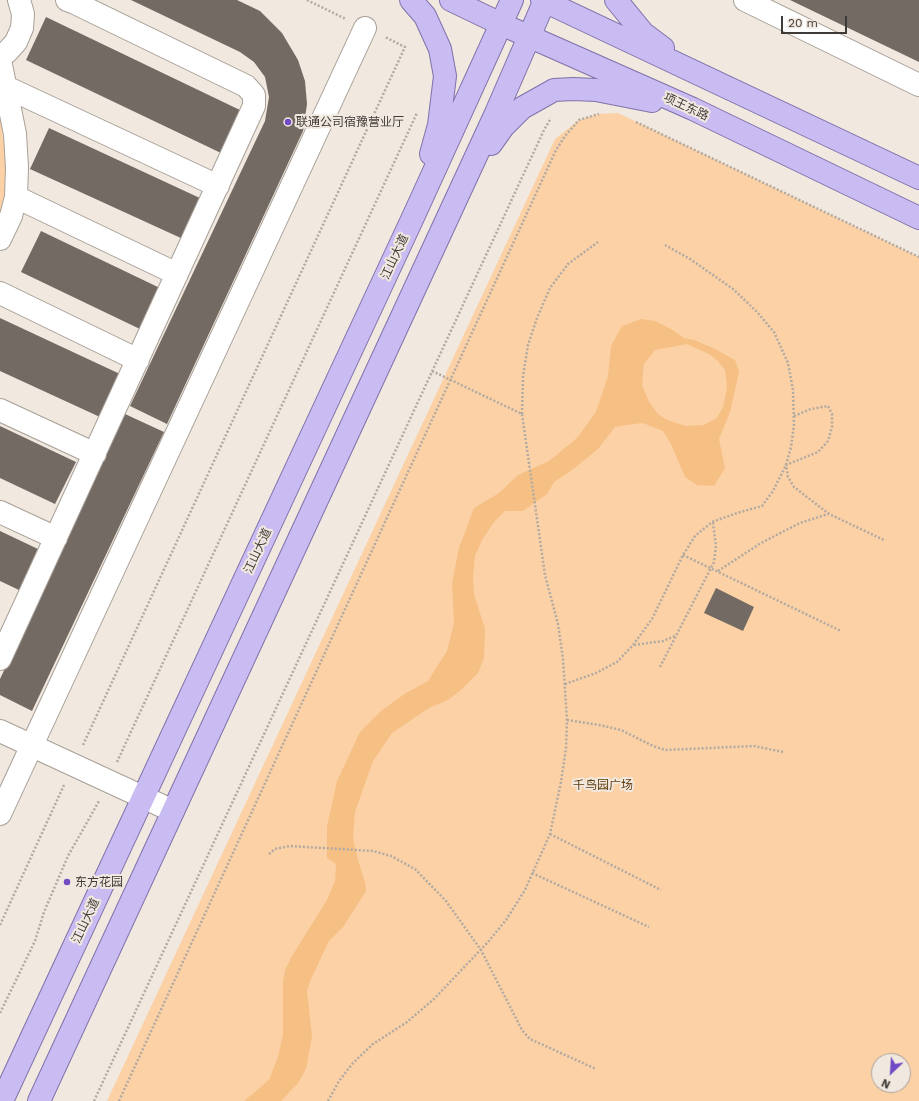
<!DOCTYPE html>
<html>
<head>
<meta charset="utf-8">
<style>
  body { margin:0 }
  #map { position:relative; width:919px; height:1101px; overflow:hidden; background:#f1e8df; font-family:"Work Sans",sans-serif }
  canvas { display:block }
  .north { position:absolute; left:871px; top:1053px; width:40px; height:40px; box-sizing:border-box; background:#f1e8df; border:1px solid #a9a29c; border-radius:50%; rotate:205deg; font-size:11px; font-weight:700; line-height:16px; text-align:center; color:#3e3a37 }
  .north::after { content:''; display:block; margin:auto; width:14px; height:18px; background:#714bc4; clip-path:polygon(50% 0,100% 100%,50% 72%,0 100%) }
  .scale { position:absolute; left:781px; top:16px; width:66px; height:18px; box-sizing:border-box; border:2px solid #3e3a37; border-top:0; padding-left:5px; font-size:12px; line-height:14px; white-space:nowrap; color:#3e3a37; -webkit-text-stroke:3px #f1e8df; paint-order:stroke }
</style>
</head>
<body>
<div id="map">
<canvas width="919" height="1101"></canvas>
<div class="north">N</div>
<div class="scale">20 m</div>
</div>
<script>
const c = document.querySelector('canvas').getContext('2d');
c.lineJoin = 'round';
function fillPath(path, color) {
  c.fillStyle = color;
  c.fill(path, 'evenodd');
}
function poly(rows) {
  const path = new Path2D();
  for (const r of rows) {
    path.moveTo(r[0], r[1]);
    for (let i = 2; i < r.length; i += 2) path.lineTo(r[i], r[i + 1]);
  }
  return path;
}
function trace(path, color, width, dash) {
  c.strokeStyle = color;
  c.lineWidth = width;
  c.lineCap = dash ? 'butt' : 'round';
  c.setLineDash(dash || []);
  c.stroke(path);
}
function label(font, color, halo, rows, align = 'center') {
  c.font = font + ' "Work Sans","Noto Sans SC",sans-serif';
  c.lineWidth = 4;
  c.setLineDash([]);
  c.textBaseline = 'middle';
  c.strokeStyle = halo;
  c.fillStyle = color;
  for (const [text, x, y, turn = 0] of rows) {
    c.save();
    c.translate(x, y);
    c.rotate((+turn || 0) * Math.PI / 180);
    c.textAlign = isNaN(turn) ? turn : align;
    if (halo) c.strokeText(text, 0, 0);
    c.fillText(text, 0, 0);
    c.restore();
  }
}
fillPath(poly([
  [0,110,3,139,11,165,8,198,0,213],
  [618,113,919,257,919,1101,107,1101,555,139,579,120,598,114],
  [879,1061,903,1061,903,1085,879,1085]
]), '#fbd1a5');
fillPath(poly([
  [641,319,655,321,671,329,684,338,694,340,711,347,735,360,739,372,730,412,719,439,725,468,714,486,697,485,685,477,671,444,663,431,643,423,627,425,615,427,598,449,572,470,554,482,547,494,523,511,505,511,494,522,482,540,475,556,473,578,474,594,485,629,484,658,478,673,461,690,448,700,429,708,392,733,373,761,355,812,353,838,358,860,365,882,366,891,343,927,329,941,310,981,307,991,312,1036,306,1069,298,1083,281,1101,244,1101,269,1080,278,1057,283,1034,283,982,285,970,292,956,327,900,335,881,336,864,327,858,327,826,337,781,360,732,381,711,406,693,428,681,447,651,454,623,452,583,459,548,474,508,499,493,518,475,549,461,577,438,596,412,608,376,611,346,622,326],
  [687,344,709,354,717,360,725,370,727,388,723,407,717,418,704,425,686,426,667,420,658,414,649,402,642,385,644,364,655,350]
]), '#f6c085');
fillPath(poly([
  [131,0,237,0,260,11,282,33,298,60,305,81,307,104,303,131,167,424,130,406,265,121,269,97,265,77,254,62,240,52],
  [790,0,919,0,919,62],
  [46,17,242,111,221,153,26,60],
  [49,128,202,199,183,239,30,169],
  [41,231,162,289,142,330,21,272],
  [0,318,120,374,100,417,0,371],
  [125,414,164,432,32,711,0,695,0,679],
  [0,426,76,462,55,504,0,478],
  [0,531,38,549,19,590,0,581],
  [716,588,754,607,743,631,704,613]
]), '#726a63');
const minor = poly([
  [745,0,919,85],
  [0,56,7,52,16,42,22,28,23,14,19,0],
  [0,60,15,134,17,168,16,197,11,216,0,239],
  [6,87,218,186],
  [16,197,177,274],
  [0,293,138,360],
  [0,410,95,454],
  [0,512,56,538],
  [0,659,254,106,254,95,246,86,75,3,67,0],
  [0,731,173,811],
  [0,814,365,28]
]);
const major = poly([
  [411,0,425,16,440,49,445,76,439,125,431,154],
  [451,0,501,24,693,109,919,218],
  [542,0,919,178],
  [616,0,643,33,663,48],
  [491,144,503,127,522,108,554,90,573,89,596,90,652,101],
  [2,1101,415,213,512,0],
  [39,1101,496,113,545,0]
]);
trace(minor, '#a8a098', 24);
trace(major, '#8171ab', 24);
trace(poly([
  [307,0,346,19],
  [636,122,919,257],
  [522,414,523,376,528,345,537,318,550,288,568,264,598,242],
  [794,416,811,409,828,406,832,414,832,427,828,441,818,452,786,465,788,477,794,487,829,514,884,540],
  [683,555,841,631],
  [718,571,761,543,800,523,828,514],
  [634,645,663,641,675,636],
  [660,667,714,562,716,546,713,523],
  [565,684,596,673,617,662,633,645,652,619,683,555,695,536,712,522,737,513,762,506,773,491,786,465,791,447,794,425,793,390,788,363,774,332,757,312,733,289,690,259,665,245],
  [567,720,599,725,621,730,653,746,665,750,754,746,783,752],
  [83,745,405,47,385,37],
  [117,762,417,113],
  [550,834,661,890],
  [269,854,275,849,290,846,373,851,391,856,415,869,446,901,481,950,522,1030,530,1039,596,1069],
  [532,873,649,927],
  [0,925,64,785],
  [0,1013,35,941,44,912,68,856,99,801],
  [94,1101,544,130,551,118],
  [119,1101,556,150,565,136,579,120,599,114],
  [328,1101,339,1081,353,1063,373,1044,407,1022,434,999,488,942,506,920,525,890,550,834,561,782,566,748,567,720,563,659,558,624,545,575,522,414,432,371]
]), '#b1aaa3', 2.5, [2, 2]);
trace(minor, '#fff', 22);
trace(major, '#c9bcf2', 22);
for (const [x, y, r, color] of [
  [288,122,4,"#714bc4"],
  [67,882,4,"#714bc4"]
]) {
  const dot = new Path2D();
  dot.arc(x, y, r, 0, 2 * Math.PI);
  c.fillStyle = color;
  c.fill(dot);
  trace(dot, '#f1e8df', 1.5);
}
label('12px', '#3e3a37', '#f1e8df', [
  ["项王东路",686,107,25],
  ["江山大道",395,257,-65],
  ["江山大道",258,551,-65],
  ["江山大道",86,921,-65]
]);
label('12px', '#3e3a37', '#f1e8df', [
  ["联通公司宿豫营业厅",296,122],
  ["东方花园",75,882]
], 'left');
label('12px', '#603d0f', '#f1e8df', [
  ["千鸟园广场",603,785]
]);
</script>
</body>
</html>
